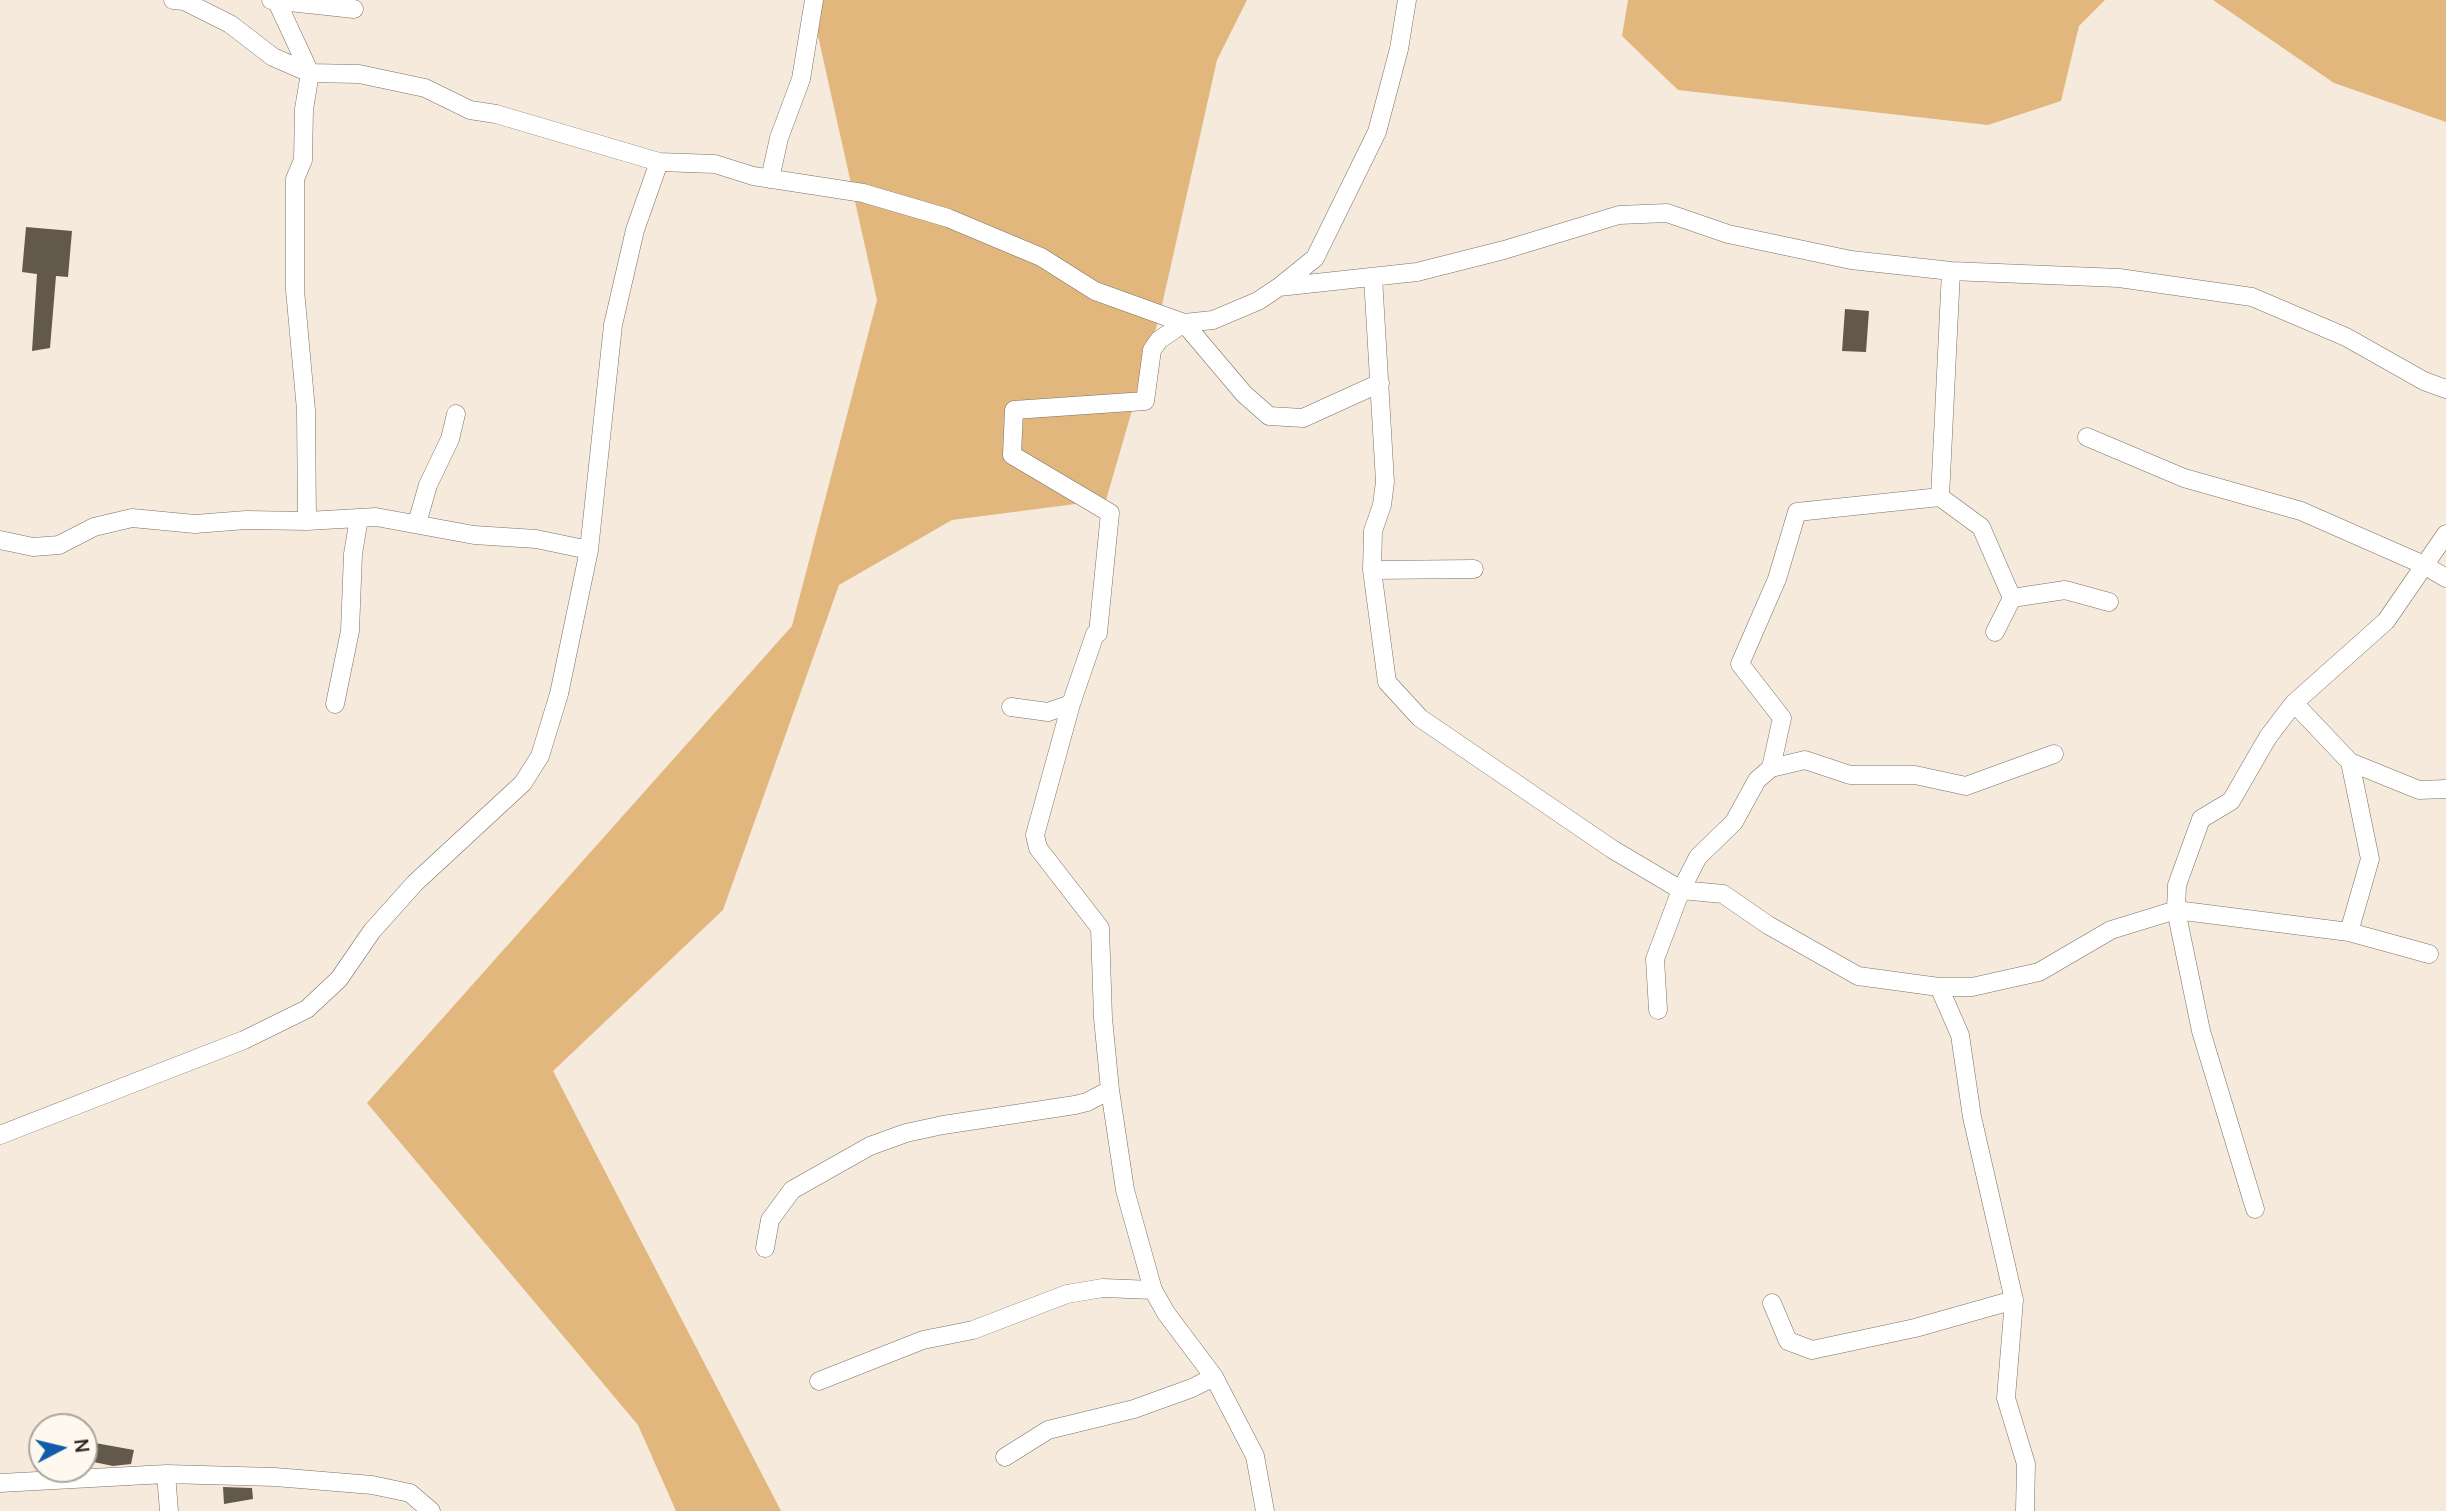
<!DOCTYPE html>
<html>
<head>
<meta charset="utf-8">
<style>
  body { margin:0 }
  #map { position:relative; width:2446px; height:1511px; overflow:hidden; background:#f5eadc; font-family:Manrope,sans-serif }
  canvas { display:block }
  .north { position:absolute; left:28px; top:1413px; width:70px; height:70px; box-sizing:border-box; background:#fff8ef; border:2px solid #aba59d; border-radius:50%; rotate:83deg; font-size:19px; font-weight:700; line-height:28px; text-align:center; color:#2d2823 }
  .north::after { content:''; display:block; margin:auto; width:24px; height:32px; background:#105cab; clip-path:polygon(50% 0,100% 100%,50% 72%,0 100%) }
</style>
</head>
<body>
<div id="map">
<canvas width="2446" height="1511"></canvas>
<div class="north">N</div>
</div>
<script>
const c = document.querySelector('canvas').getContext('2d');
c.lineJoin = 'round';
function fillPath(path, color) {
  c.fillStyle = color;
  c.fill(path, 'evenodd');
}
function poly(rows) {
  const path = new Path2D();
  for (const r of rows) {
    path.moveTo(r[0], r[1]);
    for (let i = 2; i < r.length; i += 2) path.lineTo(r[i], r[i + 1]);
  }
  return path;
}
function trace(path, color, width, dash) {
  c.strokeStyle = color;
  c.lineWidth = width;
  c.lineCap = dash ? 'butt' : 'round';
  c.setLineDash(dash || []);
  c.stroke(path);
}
fillPath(poly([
  [810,0,1247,0,1217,60,1160,314,1106,500,952,520,839,585,723,910,553,1071,781,1511,676,1511,638,1425,367,1103,792,626,877,300],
  [1628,0,2105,0,2079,26,2061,101,1988,125,1678,90,1622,36],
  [2213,0,2446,0,2446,122,2334,83]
]), '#e2b77d');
fillPath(poly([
  [26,227,72,231,68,277,56,276,50,348,32,351,37,274,22,272],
  [1845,309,1869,311,1866,352,1842,351],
  [84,1441,134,1450,131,1464,113,1466,84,1460],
  [223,1487,252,1488,253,1499,224,1504]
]), '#62584c');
const street = poly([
  [173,0,184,1,230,24,273,57,310,73,359,74,425,88,470,110,496,114,659,162,715,164,753,176,863,193,948,218,1041,257,1095,291,1184,323,1213,320,1258,301,1279,287,1417,272,1504,250,1619,215,1667,213,1728,234,1851,260,1951,271,2119,278,2252,297,2346,337,2424,381,2446,389],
  [271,0,354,9],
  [277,2,310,73,304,109,303,160,295,179,295,290,306,410,307,521],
  [770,179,779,138,801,79,814,0],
  [1951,271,1940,497,1981,527,2012,598,1995,632],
  [1373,277,1385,482,1382,505,1373,531,1372,570,1387,682,1420,718,1612,849,1681,890,1723,894,1768,925,1858,976,1939,987,1972,987,2039,972,2111,930,2176,910,2349,932,2429,954],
  [1279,287,1315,258,1377,132,1399,49,1407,0],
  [2087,437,2184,478,2301,511,2424,565,2446,578],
  [417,523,428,485,450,439,456,414],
  [0,540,33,547,59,545,94,527,132,518,195,524,246,520,307,521,376,517,474,535,536,539,589,550],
  [1372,570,1474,569],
  [2012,598,2065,590,2109,602],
  [2294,703,2350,762,2419,790,2446,789],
  [335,704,350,631,353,554,359,518],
  [1011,707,1048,712,1071,704],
  [1771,768,1805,760,1850,775,1915,775,1966,786,2054,754],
  [2349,932,2370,859,2350,762],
  [1939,987,1960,1035,1972,1117,2014,1300,2006,1398,2026,1464,2025,1511],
  [1658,1010,1655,959,1681,890,1698,857,1734,822,1757,780,1771,768,1782,718,1740,664,1777,579,1797,512,1940,497],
  [0,1135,244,1040,307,1009,339,979,372,931,415,883,523,783,540,756,559,694,589,550,613,325,635,230,659,162],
  [2255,1209,2201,1031,2176,910,2177,885,2201,819,2231,801,2268,737,2294,703,2386,621,2446,534],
  [765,1248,770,1220,792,1190,870,1146,906,1133,943,1125,1075,1105,1087,1102,1110,1090],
  [1772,1303,1788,1341,1812,1350,1915,1328,2014,1300],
  [819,1381,923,1340,973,1330,1067,1294,1103,1288,1153,1290],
  [1005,1457,1048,1430,1134,1409,1192,1388,1214,1377],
  [166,1474,169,1511],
  [0,1483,166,1474,275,1477,372,1485,410,1493,431,1511],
  [1265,1511,1255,1456,1214,1377,1166,1313,1153,1290,1125,1190,1110,1090,1103,1018,1100,928,1038,848,1035,835,1071,704,1095,634,1098,633,1110,513,1012,455,1014,410,1145,401,1152,350,1159,340,1184,323,1244,394,1269,416,1303,418,1380,383]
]);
trace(street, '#7a7164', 19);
trace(street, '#fff', 18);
</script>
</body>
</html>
